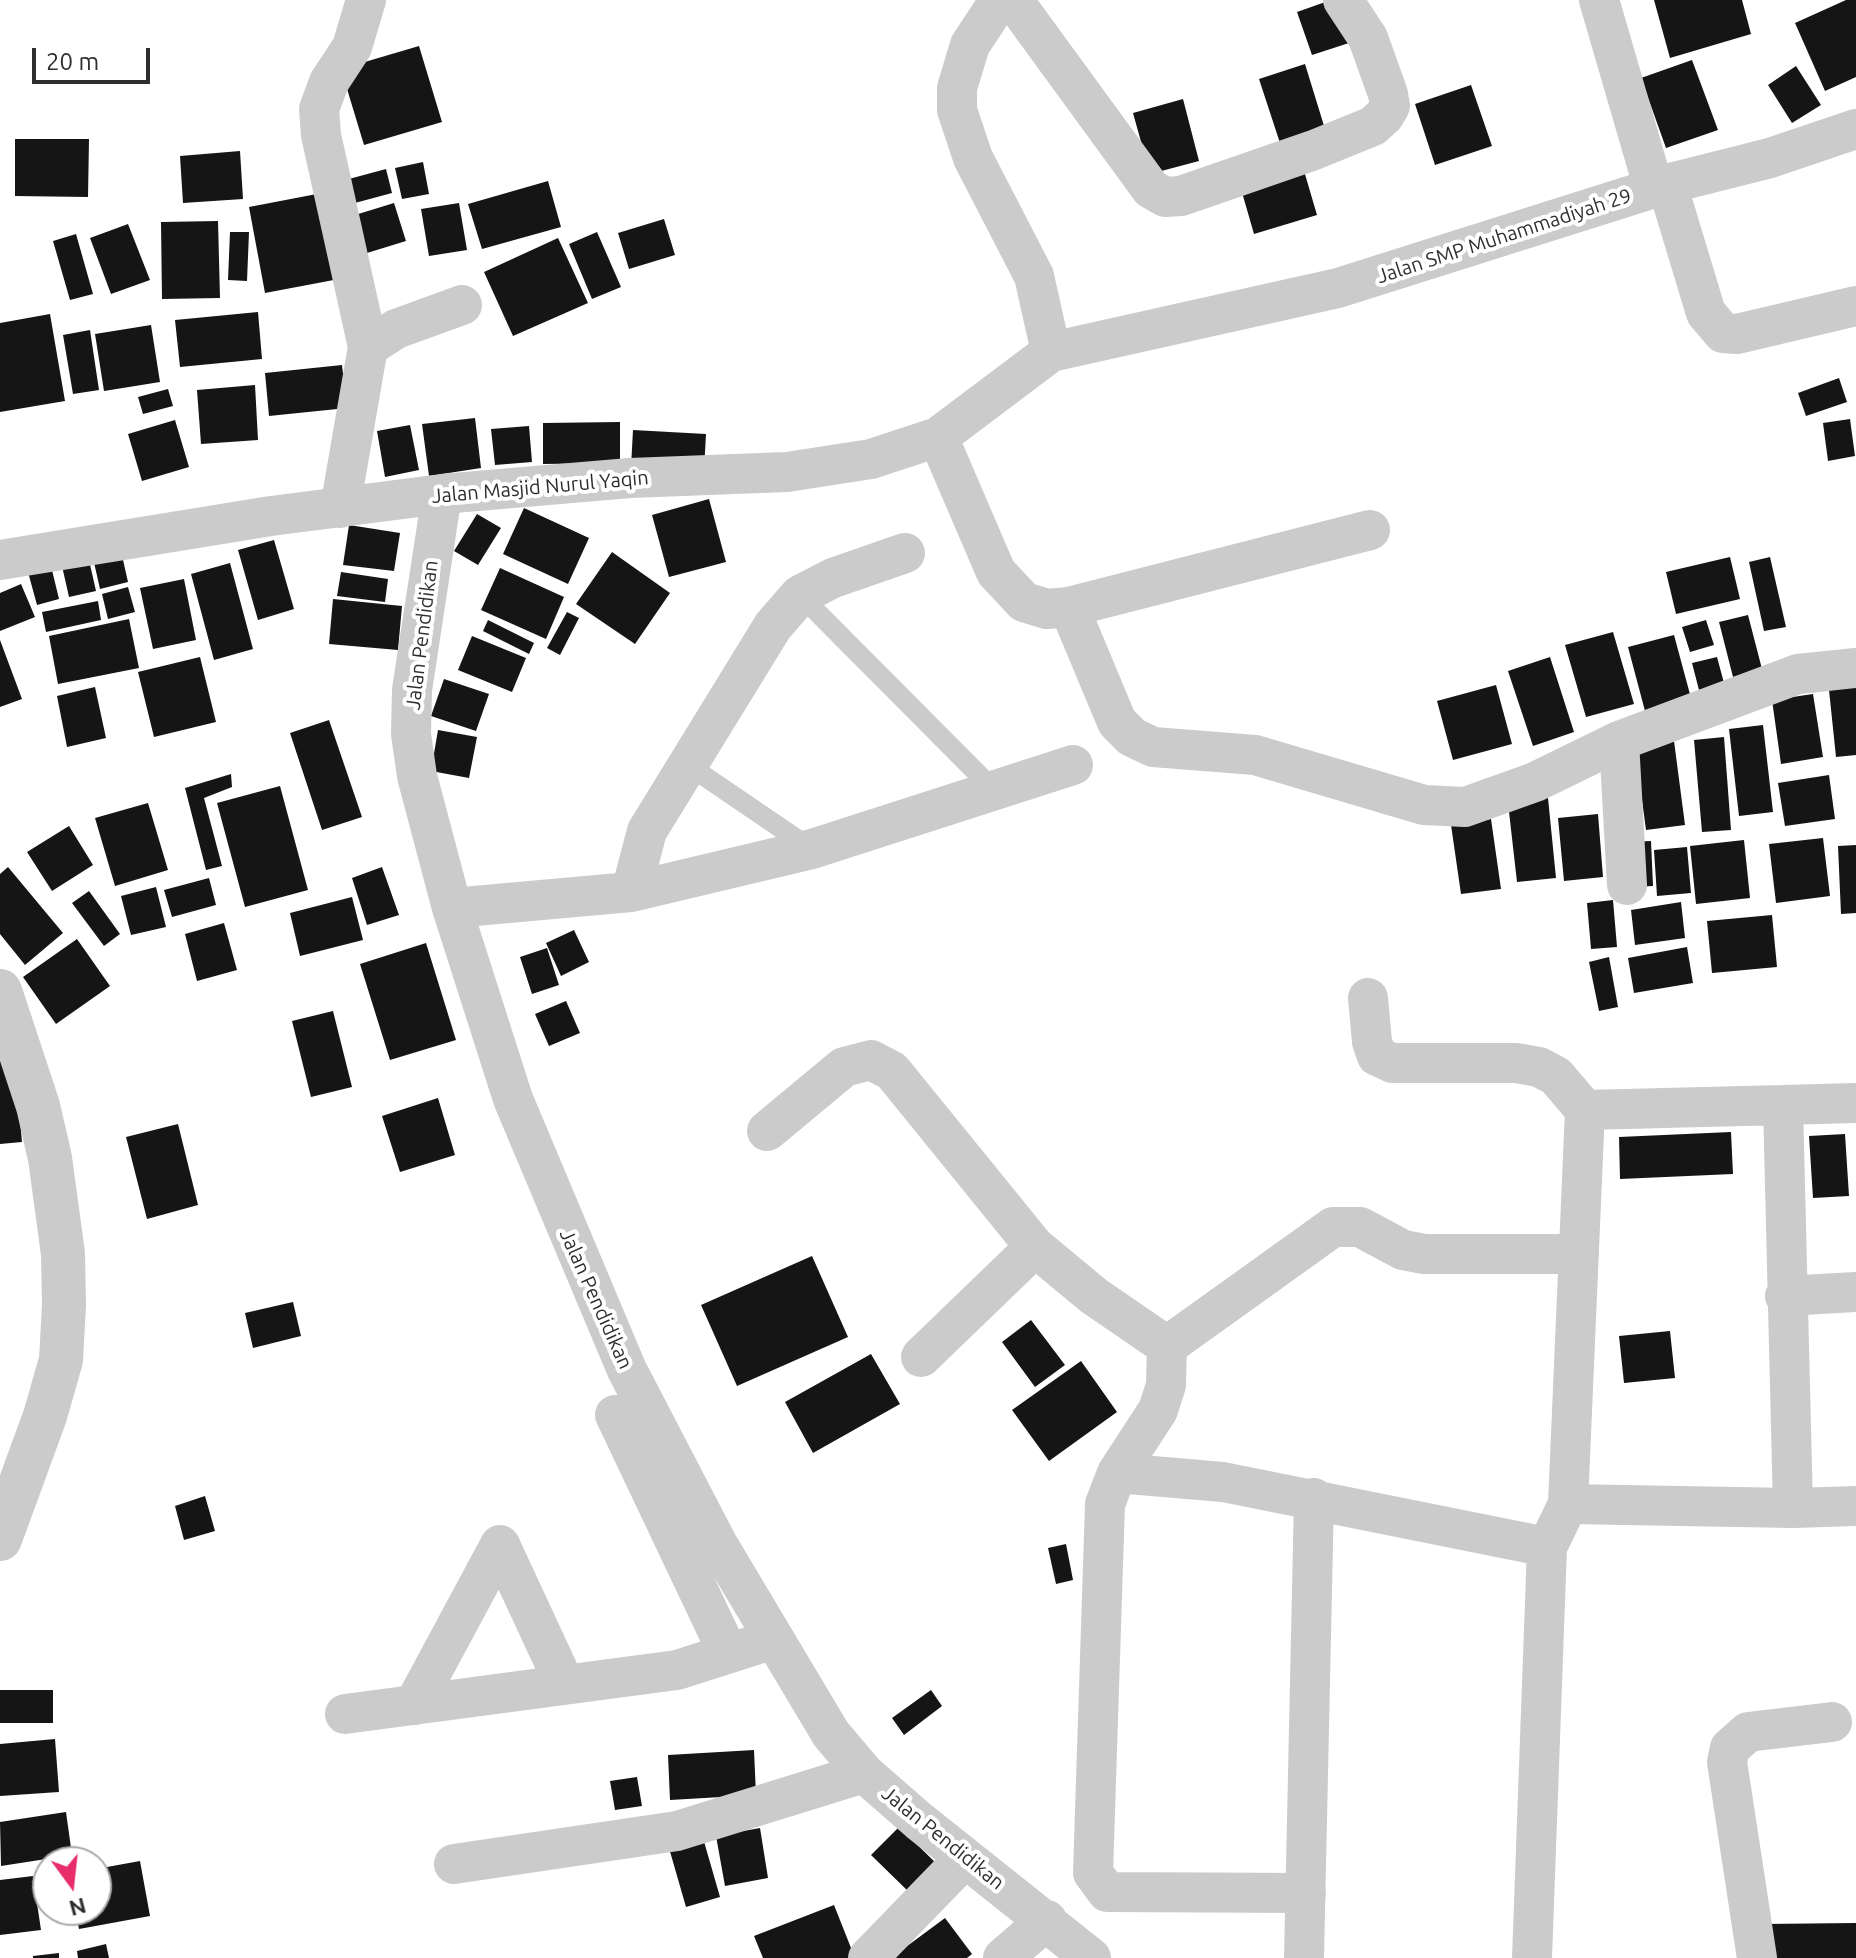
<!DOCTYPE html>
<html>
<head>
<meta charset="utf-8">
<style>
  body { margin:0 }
  #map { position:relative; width:1856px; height:1958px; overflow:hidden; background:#fff; font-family:Ubuntu,sans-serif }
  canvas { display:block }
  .north { position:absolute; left:32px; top:1846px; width:80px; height:80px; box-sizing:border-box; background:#fff; border:2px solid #ababab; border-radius:50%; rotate:165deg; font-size:22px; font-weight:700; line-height:32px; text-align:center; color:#2e2e2e }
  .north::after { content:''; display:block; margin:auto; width:28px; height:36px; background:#e82d6b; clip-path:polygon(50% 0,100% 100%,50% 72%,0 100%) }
  .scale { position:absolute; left:32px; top:48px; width:118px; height:36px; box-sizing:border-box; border:4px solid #2e2e2e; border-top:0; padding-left:10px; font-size:24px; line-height:28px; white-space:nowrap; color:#2e2e2e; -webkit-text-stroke:6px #fff; paint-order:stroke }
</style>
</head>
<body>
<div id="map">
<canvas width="1856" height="1958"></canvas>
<div class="north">N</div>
<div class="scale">20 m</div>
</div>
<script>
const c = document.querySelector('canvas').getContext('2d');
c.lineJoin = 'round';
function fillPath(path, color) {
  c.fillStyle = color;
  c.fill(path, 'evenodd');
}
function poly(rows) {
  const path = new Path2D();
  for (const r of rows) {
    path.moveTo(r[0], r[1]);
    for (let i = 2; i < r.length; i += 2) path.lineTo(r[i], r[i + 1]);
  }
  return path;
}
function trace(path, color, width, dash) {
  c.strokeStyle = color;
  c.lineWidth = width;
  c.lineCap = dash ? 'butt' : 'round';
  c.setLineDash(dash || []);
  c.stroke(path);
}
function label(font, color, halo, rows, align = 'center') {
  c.font = font + ' Ubuntu,sans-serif';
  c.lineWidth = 8;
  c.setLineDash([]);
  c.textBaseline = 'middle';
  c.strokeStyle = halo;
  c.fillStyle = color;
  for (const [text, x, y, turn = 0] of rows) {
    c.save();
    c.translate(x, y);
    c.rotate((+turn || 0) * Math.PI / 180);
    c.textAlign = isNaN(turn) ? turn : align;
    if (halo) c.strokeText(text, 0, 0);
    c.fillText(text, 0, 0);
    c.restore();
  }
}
fillPath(poly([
  [1331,0,1349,43,1312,55,1297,12],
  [1654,0,1742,0,1751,34,1670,58],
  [1846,0,1856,0,1856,77,1825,91,1795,23],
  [419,46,442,122,364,145,341,69],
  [1692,60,1718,130,1666,148,1641,78],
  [1305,64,1325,129,1280,143,1259,79],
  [1796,66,1821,105,1792,123,1768,85],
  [1471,85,1492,146,1435,165,1415,104],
  [1183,99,1199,161,1150,174,1133,113],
  [15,139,89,139,88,197,15,196],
  [240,151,243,199,183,203,180,156],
  [423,162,429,194,402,199,395,168],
  [1302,164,1317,215,1254,234,1239,182],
  [386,169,392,193,340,207,334,183],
  [548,181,561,227,482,249,468,204],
  [322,193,339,279,265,293,249,207],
  [394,203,406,241,354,257,342,219],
  [459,203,467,250,429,256,421,209],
  [664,219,675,255,629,269,618,233],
  [218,221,220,298,162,299,161,222],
  [128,224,150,280,111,294,90,238],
  [230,232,249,232,247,281,228,280],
  [597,232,621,287,592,299,569,244],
  [76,234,93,294,70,300,53,241],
  [558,238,588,303,513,336,484,272],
  [258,312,262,359,180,367,175,320],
  [50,314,65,401,0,412,0,323],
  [151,325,160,382,104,391,95,334],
  [90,330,99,390,73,394,63,335],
  [342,365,347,408,269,416,265,373],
  [1839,378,1847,402,1806,416,1798,393],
  [255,385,258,440,201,444,197,390],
  [168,389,173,406,143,414,138,397],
  [475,418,481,468,429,476,422,424],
  [1850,419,1855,456,1828,461,1823,423],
  [175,420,189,467,142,481,128,434],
  [620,422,620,463,543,464,543,423],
  [410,425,419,470,385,477,377,431],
  [529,426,532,462,495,465,491,429],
  [633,430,706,434,704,470,631,467],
  [709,499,726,562,669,577,652,515],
  [524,508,589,538,568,584,503,554],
  [477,514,501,528,478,565,454,551],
  [349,525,400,533,394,571,343,565],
  [274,540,294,609,258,620,238,550],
  [121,551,128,582,100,589,93,558],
  [612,552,670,593,635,644,576,604],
  [1730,557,1740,599,1676,614,1666,572],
  [1770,557,1786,627,1764,631,1749,562],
  [89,560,96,591,69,597,62,566],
  [230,563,253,649,214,660,191,574],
  [51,566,59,599,37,605,28,572],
  [500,568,564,597,546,639,481,610],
  [341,572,388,579,385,602,337,596],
  [184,579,196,640,153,649,140,588],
  [21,584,35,617,0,631,0,593],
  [128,587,135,612,108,619,102,594],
  [333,599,402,606,398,650,329,644],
  [98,601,101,620,46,632,42,612],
  [567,612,579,618,560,655,547,648],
  [1748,615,1762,669,1733,677,1719,622],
  [129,619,139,668,58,684,49,636],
  [488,620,534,643,529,654,483,631],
  [1706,620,1714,645,1690,652,1682,627],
  [1613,632,1634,704,1586,717,1565,645],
  [1674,635,1691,698,1645,711,1628,647],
  [472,636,526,658,512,692,458,670],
  [0,640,22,699,0,707],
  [200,657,216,722,154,737,138,672],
  [1550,657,1574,732,1533,746,1508,671],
  [1717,657,1724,683,1699,690,1692,663],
  [444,679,489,694,476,731,431,716],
  [1496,685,1512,744,1453,760,1437,701],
  [95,687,106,738,67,747,57,696],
  [1856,687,1856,755,1836,757,1829,690],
  [1813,694,1823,757,1781,764,1772,700],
  [329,720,362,817,322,830,290,733],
  [1763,725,1773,812,1739,816,1729,729],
  [438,730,477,737,469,778,431,771],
  [1724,737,1731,830,1702,832,1694,740],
  [1674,741,1685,825,1646,830,1635,747],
  [231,774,232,787,204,798,222,866,206,870,185,788],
  [1829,775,1835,819,1785,826,1778,783],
  [280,786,308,890,245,907,217,803],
  [1548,798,1556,878,1517,882,1508,803],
  [148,803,168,870,115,886,95,818],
  [1598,814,1603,877,1564,881,1558,818],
  [1491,819,1501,889,1461,894,1451,825],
  [69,826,93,865,52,891,27,852],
  [1823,838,1830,896,1776,903,1769,844],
  [1744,840,1750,898,1696,904,1690,846],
  [1651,841,1653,886,1630,887,1628,842],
  [1856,845,1856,913,1841,914,1838,846],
  [1687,847,1691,893,1657,896,1654,850],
  [8,867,63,933,25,965,0,934,0,874],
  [382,867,399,915,367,925,352,878],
  [209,878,216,905,172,917,164,890],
  [156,887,166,927,131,935,121,896],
  [89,891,120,934,104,946,72,903],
  [352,897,363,940,300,956,290,913],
  [1613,900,1617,947,1591,949,1587,903],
  [1681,902,1685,938,1635,945,1631,910],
  [1772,915,1777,967,1712,973,1707,921],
  [224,923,237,970,197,981,185,934],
  [574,930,589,962,561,976,546,943],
  [77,939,110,986,56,1024,23,977],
  [426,943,456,1040,390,1060,360,964],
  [1687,947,1693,983,1634,993,1628,958],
  [547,948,559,985,532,994,520,957],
  [1609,957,1618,1007,1599,1011,1589,962],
  [566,1001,580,1033,549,1046,535,1014],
  [333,1011,352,1087,311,1097,292,1021],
  [14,1051,22,1142,0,1144,0,1052],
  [438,1098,455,1155,400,1172,382,1116],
  [178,1124,198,1205,147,1219,126,1137],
  [1731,1132,1733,1174,1620,1179,1619,1137],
  [1845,1134,1849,1196,1813,1198,1809,1136],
  [812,1256,848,1337,737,1386,701,1305],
  [293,1302,301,1336,253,1348,245,1313],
  [1031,1320,1065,1365,1035,1387,1002,1342],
  [1670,1331,1675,1378,1624,1383,1619,1336],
  [871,1354,900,1404,813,1453,785,1402],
  [1081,1361,1117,1412,1049,1461,1012,1410],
  [205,1496,215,1531,184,1540,175,1506],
  [1066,1544,1073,1580,1056,1584,1048,1548],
  [0,1690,53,1690,53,1723,0,1723],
  [931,1690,942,1706,904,1735,892,1718],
  [55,1739,59,1792,0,1796,0,1744],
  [754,1750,756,1795,670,1800,668,1755],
  [637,1777,642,1806,615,1810,610,1781],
  [66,1812,72,1855,1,1866,0,1822],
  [899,1827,939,1866,911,1894,871,1855],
  [760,1828,768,1878,725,1886,716,1836],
  [703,1838,720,1897,686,1907,669,1848],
  [140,1861,150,1916,79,1929,75,1910,96,1910,96,1869],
  [33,1876,41,1930,0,1935,0,1880],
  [834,1905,855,1958,763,1958,754,1936],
  [945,1918,972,1954,967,1958,891,1958],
  [1856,1923,1856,1958,1763,1958,1762,1924],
  [106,1944,109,1958,78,1958,77,1951],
  [59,1953,59,1958,33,1958,33,1956]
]), '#151515');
trace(poly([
  [800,595,996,792],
  [688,765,810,848]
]), '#cbcbcb', 20);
trace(poly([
  [366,0,352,47,329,82,319,109,321,135,368,347],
  [1004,0,993,10,970,45,957,88,957,110,973,158,1034,276,1051,352],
  [1013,0,1151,189,1165,197,1181,196,1314,150,1373,126,1384,116,1390,106,1388,94,1368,38,1343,0],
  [1599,0,1654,189],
  [1667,184,1770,158,1856,129],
  [938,437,996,572,1024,602,1047,609,1069,607,1117,722,1132,737,1153,747,1255,755,1424,805,1465,807,1535,782,1619,741,1798,674,1856,668],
  [442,494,412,690,411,734,417,776,452,908,513,1099,627,1370,717,1543,831,1734,864,1773,919,1821,1091,1958],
  [340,508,368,347,396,329,462,305],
  [0,560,271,516,442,494,630,478,787,472,871,459,938,437,1051,352,1338,288,1667,184,1706,313,1723,333,1737,334,1856,306],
  [1069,607,1370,530],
  [1619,741,1627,885],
  [631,892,647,831,773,626,800,595,833,578,905,553],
  [452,908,631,892,812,849,1073,765],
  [1368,998,1372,1042,1377,1056,1392,1063,1516,1063,1539,1067,1556,1076,1585,1110,1783,1105,1793,1508,1568,1504,1547,1547,1532,1958],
  [1783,1105,1856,1103],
  [767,1131,844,1067,871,1060,892,1071,1035,1247,1094,1296,1167,1346,1166,1385,1158,1410,1117,1473,1105,1504,1093,1873,1107,1892,1306,1893],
  [1785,1296,1856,1292],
  [1167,1346,1333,1227,1360,1227,1403,1250,1424,1254,1579,1254],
  [921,1357,1035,1247],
  [615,1415,728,1653],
  [1117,1473,1223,1482,1547,1547],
  [1568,1504,1585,1110],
  [1793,1508,1856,1506],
  [414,1705,500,1545,564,1683],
  [345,1714,677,1670,774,1639],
  [454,1864,677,1831,864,1773],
  [868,1958,964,1859],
  [1003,1958,1047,1920],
  [1304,1958,1314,1498],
  [1757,1958,1727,1762,1730,1748,1748,1732,1832,1722]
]), '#cbcbcb', 40);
trace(poly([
  [0,991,38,1106,50,1158,63,1254,64,1305,61,1360,45,1416,0,1539]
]), '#cbcbcb', 44);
label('20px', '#2e2e2e', '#fff', [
  ["Jalan SMP Muhammadiyah 29",1504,236,-18],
  ["Jalan Masjid Nurul Yaqin",540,487,-5],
  ["Jalan Pendidikan",422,635,-83],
  ["Jalan Pendidikan",596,1299,66],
  ["Jalan Pendidikan",943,1838,39]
]);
</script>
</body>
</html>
